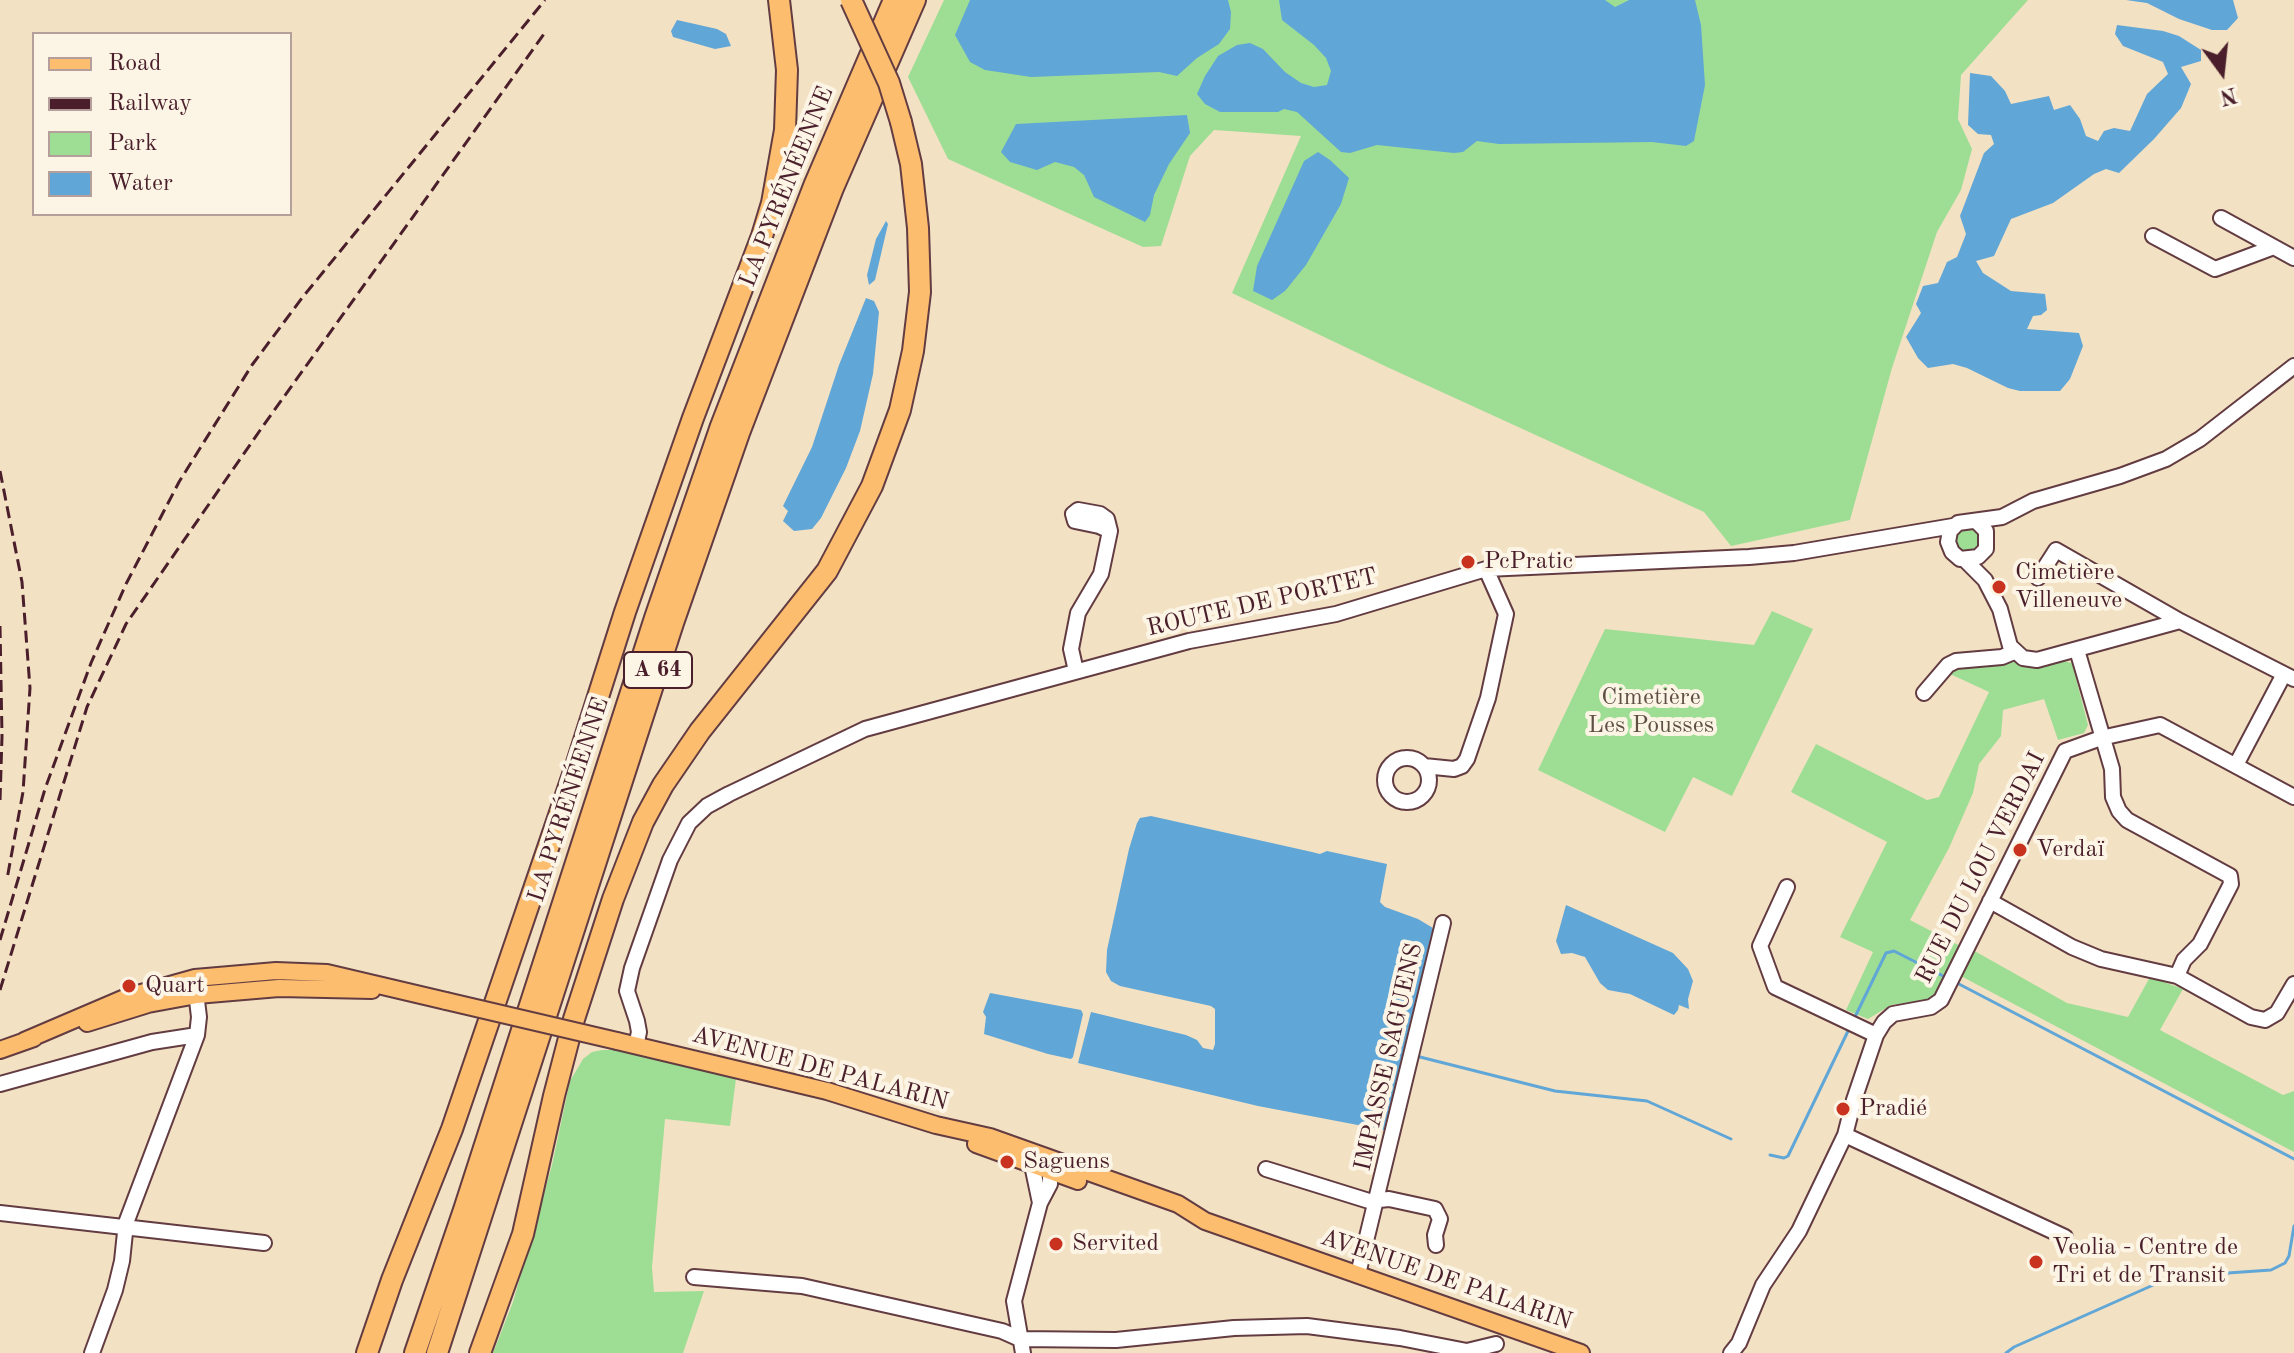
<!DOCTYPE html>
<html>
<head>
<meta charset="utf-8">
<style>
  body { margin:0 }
  #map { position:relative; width:2294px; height:1353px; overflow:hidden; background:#f3e1c4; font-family:"Old Standard TT",serif }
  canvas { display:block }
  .legend { position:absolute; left:32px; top:32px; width:260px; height:184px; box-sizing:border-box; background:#fcf5e5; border:2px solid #b59f9b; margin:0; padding:10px 14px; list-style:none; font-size:24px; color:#4a1f2b }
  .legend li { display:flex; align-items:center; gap:16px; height:40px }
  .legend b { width:40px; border:2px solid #b59f9b }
  .north { position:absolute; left:2182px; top:32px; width:80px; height:80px; -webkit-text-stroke:6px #fcf5e5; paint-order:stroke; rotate:165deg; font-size:22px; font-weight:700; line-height:32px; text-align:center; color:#4a1f2b }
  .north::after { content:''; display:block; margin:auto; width:28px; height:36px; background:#4a1f2b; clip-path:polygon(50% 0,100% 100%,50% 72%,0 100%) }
</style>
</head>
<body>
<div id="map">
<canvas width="2294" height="1353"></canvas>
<ul class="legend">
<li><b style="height:10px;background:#fcbd6f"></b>Road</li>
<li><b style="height:10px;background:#4a1f2b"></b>Railway</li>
<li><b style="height:22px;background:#9ede94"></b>Park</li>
<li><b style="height:22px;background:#60a6d6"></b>Water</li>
</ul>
<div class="north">N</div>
</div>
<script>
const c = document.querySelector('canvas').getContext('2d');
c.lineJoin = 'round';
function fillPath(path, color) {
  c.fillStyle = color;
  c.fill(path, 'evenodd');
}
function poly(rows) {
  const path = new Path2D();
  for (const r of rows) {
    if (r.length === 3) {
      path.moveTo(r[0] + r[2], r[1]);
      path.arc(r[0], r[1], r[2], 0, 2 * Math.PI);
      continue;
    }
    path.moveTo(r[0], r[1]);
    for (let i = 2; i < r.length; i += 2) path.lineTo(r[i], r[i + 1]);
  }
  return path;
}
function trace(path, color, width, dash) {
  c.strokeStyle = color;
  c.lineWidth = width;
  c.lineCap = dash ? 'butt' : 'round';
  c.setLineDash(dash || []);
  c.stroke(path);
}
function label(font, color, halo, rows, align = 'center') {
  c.font = font + ' "Old Standard TT",serif';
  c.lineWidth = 8;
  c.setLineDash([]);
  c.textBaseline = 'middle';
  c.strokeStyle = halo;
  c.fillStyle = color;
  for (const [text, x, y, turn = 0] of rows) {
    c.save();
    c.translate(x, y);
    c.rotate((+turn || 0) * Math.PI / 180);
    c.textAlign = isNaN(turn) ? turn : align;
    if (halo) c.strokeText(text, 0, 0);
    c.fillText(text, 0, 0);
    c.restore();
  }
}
fillPath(poly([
  [944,0,2028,0,1961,75,1958,119,1972,149,1961,190,1937,232,1892,368,1850,520,1731,546,1704,512,1387,367,1232,293,1301,136,1214,130,1190,156,1161,246,1143,247,948,159,908,77],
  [1974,525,1983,538,1977,551,1962,553,1956,548,1954,533,1959,527],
  [1772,611,1813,629,1732,796,1693,777,1665,832,1538,770,1605,629,1754,645],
  [2063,661,2072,663,2088,725,2084,733,2058,740,2044,699,2003,710,2001,736,1979,764,1973,793,1949,848,1910,920,1960,946,1933,996,1925,1000,1891,1005,1868,1019,1846,1010,1873,952,1840,937,1887,842,1791,792,1816,744,1927,800,1939,797,1989,692,1948,673,1949,669,2015,662,2029,668],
  [1971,949,2067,1003,2128,1017,2150,977,2183,989,2160,1030,2283,1095,2294,1091,2294,1152,1957,974],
  [602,1050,619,1050,736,1078,730,1126,665,1119,652,1267,654,1292,704,1291,683,1353,493,1353,513,1302,552,1165,570,1081,583,1059,592,1052]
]), '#9ede94');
fillPath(poly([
  [970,0,1228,0,1231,12,1230,29,1219,44,1197,58,1177,76,1159,72,1031,77,985,70,970,62,955,35],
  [1279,0,1605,0,1615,7,1629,0,1695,0,1701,25,1705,85,1694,141,1686,146,1652,142,1499,144,1477,141,1463,152,1454,153,1377,145,1350,153,1341,152,1297,112,1284,109,1278,112,1220,112,1205,104,1197,94,1205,76,1218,56,1237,45,1250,43,1263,49,1285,72,1301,83,1314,87,1327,85,1331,71,1326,58,1314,45,1282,20],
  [2126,0,2233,0,2238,18,2227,30,2212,30,2179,19,2147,3],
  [677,20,717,29,726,34,731,46,715,49,673,37,671,31],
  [2117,25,2163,31,2179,36,2201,50,2201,61,2181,67,2191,84,2181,108,2154,139,2119,173,2106,169,2094,174,2053,203,2011,219,1994,256,1976,261,1983,273,2011,291,2045,294,2047,310,2041,315,2033,316,2027,329,2079,333,2083,346,2070,379,2060,391,2020,391,2008,388,1967,368,1953,364,1928,368,1918,358,1906,337,1921,313,1916,304,1923,286,1938,283,1947,262,1957,257,1966,234,1960,216,1984,153,1994,144,1991,135,1978,134,1968,125,1970,73,1991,76,2005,91,2011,104,2049,96,2054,110,2070,105,2080,119,2086,136,2098,141,2104,131,2114,128,2130,131,2147,94,2168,74,2163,62,2123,46,2115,34],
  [1187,115,1190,133,1169,164,1154,195,1150,215,1145,222,1094,197,1084,175,1074,167,1055,162,1037,170,1010,162,1001,152,1016,124],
  [1318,152,1330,160,1349,178,1341,204,1306,265,1285,291,1272,300,1253,291,1257,266,1304,161],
  [886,221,888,224,875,280,869,285,867,275,876,239],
  [866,298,874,301,879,312,873,374,860,431,846,468,821,518,812,529,794,531,783,521,788,511,783,506,812,447,839,365],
  [1151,816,1312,852,1320,854,1327,851,1387,864,1380,902,1385,907,1418,919,1433,928,1384,1130,1258,1106,1078,1063,1091,1012,1186,1035,1197,1040,1203,1048,1213,1050,1215,1044,1215,1009,1211,1006,1120,986,1111,981,1106,972,1107,950,1129,849,1137,823,1140,818],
  [1566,905,1673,953,1688,969,1693,981,1688,999,1689,1009,1679,1005,1678,1010,1674,1015,1630,994,1608,990,1600,983,1585,957,1572,953,1561,954,1556,941],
  [990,993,1081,1010,1083,1014,1073,1057,1071,1059,1048,1054,984,1034,986,1017,983,1012]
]), '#60a6d6');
trace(poly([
  [1957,983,2294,1159],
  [1854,1019,1886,953,1894,951,1947,978],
  [1416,1056,1555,1091,1647,1101,1731,1139],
  [1770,1155,1784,1158,1788,1156,1849,1029],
  [2006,1353,2014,1347,2160,1282,2199,1275,2271,1270,2285,1263,2289,1256,2294,1226]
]), '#60a6d6', 3);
const minor = poly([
  [2221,218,2294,258],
  [2153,236,2215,269,2274,247],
  [1976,521,1986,531,1986,549,1978,557,1960,559,1952,552,1948,542,1950,531,1958,523,2002,517,2033,501,2120,476,2166,459,2200,439,2294,366],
  [1965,560,1985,580,2000,609,2010,646,2023,658,2037,660,2180,621,2294,679],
  [2038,578,2056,550,2180,621],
  [2077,650,2112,769,2113,797,2119,811,2127,820,2230,876,2231,884,2200,944,2184,960,2177,976],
  [1076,671,1071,649,1078,613,1101,574,1110,531,1107,519,1100,514,1078,510,1073,514,1075,521,1099,526,1110,531],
  [1924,693,1948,665,1956,661,2002,657,2014,652],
  [1407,780,22],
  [2236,765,2284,674],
  [1424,766,1454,769,1462,766,1467,759,1488,698,1506,614,1486,569],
  [1787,887,1760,946,1775,987,1876,1035],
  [1990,901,2072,947,2101,959,2177,976,2251,1017,2265,1020,2277,1013,2294,984],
  [636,1046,639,1032,637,1021,627,991,632,968,670,860,689,823,707,806,729,794,865,729,1189,641,1336,614,1486,569,1749,557,1794,553,1953,526],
  [0,1084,152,1042,197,1035],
  [1845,1135,2065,1237],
  [1032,1165,1040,1203],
  [1266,1169,1369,1201,1389,1199,1435,1209,1440,1219,1435,1235,1436,1245],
  [0,1213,264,1243],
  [1358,1274,1443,923],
  [694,1277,802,1286,1002,1331,1020,1339,1116,1340,1234,1328,1307,1326,1400,1338,1467,1351,1496,1344],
  [92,1353,115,1290,122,1261,126,1223,197,1035,199,1017,195,984],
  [1023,1353,1014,1301,1040,1203,1050,1184,1050,1163],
  [1731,1353,1739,1343,1763,1285,1799,1231,1845,1135,1854,1100,1876,1035,1884,1022,1893,1014,1931,1007,1941,1000,2065,751,2101,738,2160,725,2294,797]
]);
const major = poly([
  [87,1023,148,1004,197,995,279,988,372,990],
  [24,1041,127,997,195,978,276,971,327,973,446,1001],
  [617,1041,827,1091,936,1125,990,1137,1178,1204,1205,1221,1581,1353],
  [0,1050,34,1038],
  [976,1144,1078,1181]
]);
const highway = poly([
  [367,1353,392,1280,452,1129,577,763,625,612,693,418,762,236,772,203,785,130,787,70,779,0],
  [415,1353,464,1210,655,618,721,426,814,186,894,0],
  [437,1353,673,623,739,433,833,188,915,0],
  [480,1353,523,1234,554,1096,574,1019,613,899,643,822,663,785,700,731,827,571,872,486,900,410,913,351,920,292,918,228,911,164,901,122]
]);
trace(minor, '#633c42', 18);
trace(major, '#633c42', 20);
trace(highway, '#633c42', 24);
trace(minor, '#fff', 14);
trace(major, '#fcbd6f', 16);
trace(highway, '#fcbd6f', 20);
trace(poly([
  [0,471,22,582,30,688,23,792,7,879],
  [0,626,2,736,0,801],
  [0,940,45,789,91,663,126,584,179,482,252,365,302,298,545,0],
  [0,990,87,707,126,624,263,426,544,34]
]), '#4a1f2b', 3, [12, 6]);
const majorBridge = poly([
  [446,1001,617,1041]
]);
const highwayBridge = poly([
  [851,0,889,83,901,122]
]);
trace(majorBridge, '#633c42', 20, []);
trace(highwayBridge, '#633c42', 24, []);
trace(majorBridge, '#fcbd6f', 16);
trace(highwayBridge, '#fcbd6f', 20);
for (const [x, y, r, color] of [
  [1468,562,8,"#c8321e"],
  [1999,587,8,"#c8321e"],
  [2020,850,8,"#c8321e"],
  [129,986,8,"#c8321e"],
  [1843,1109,8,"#c8321e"],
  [1007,1162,8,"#c8321e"],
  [1056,1244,8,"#c8321e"],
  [2036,1262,8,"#c8321e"]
]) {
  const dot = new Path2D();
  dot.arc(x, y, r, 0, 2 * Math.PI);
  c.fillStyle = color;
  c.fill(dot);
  trace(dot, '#fcf5e5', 3);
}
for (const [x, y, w] of [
  [658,670,68]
]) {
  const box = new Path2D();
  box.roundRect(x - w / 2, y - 18, w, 36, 6);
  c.fillStyle = '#fcf5e5';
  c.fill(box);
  trace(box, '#4a1f2b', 2);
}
label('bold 22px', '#4a1f2b', null, [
  ["A 64",658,670]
]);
label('24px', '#4a1f2b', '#fcf5e5', [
  ["LA PYRÉNÉENNE",787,187,-68],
  ["ROUTE DE PORTET",1262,603,-13],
  ["LA PYRÉNÉENNE",569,800,-72],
  ["RUE DU LOU VERDAI",1981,868,-63],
  ["IMPASSE SAGUENS",1389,1057,-77],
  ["AVENUE DE PALARIN",820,1069,15],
  ["AVENUE DE PALARIN",1446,1280,19]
]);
label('24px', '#4a1f2b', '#fcf5e5', [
  ["PcPratic",1484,562],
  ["Cimetière",2015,573],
  ["Villeneuve",2015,601],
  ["Verdaï",2036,850],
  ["Quart",145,986],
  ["Pradié",1859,1109],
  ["Saguens",1023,1162],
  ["Servited",1072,1244],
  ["Veolia - Centre de",2052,1248],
  ["Tri et de Transit",2052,1276]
], 'left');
label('24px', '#5f4f45', '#fcf5e5', [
  ["Cimetière",1651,698],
  ["Les Pousses",1651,726]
]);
</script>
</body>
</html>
